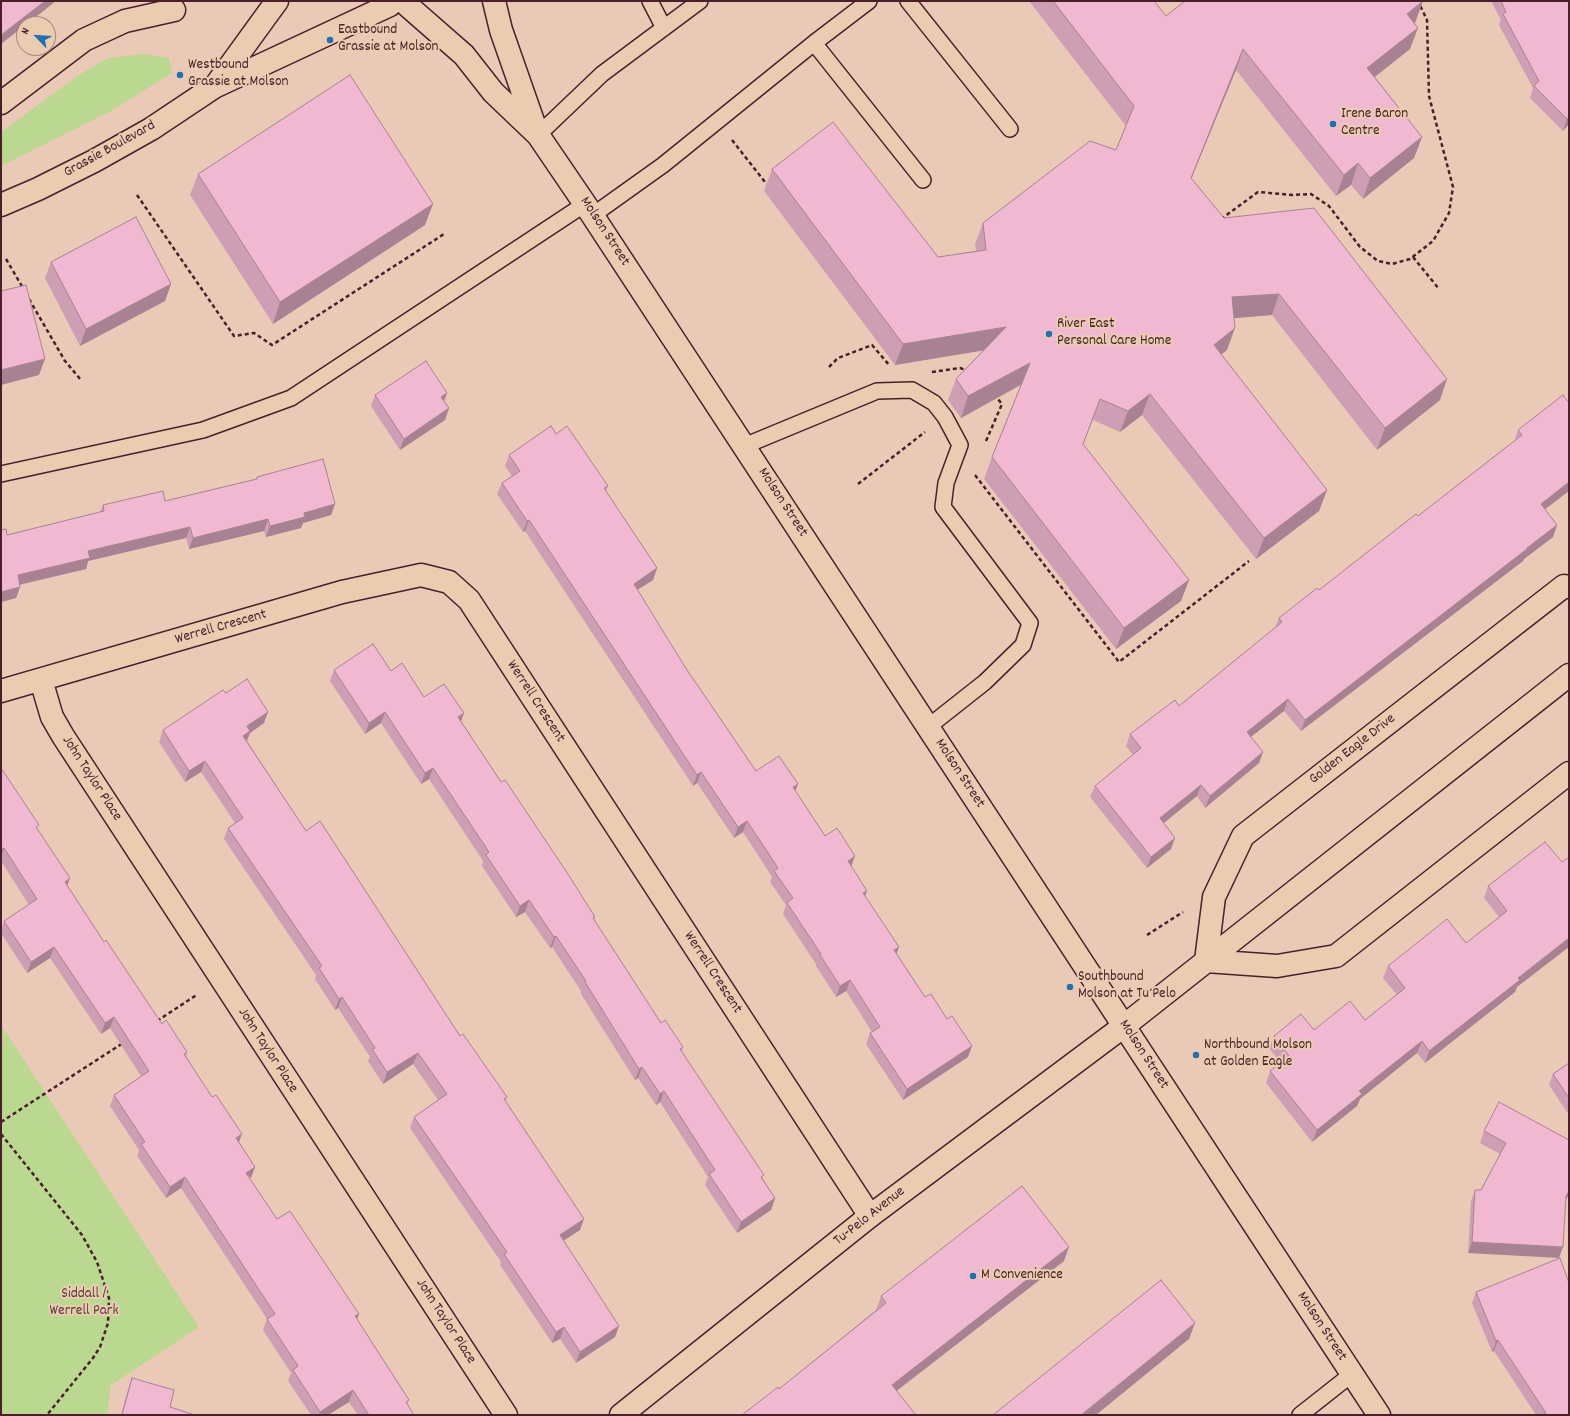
<!DOCTYPE html>
<html>
<head>
<meta charset="utf-8">
<style>
  body { margin:0 }
  #map { position:relative; width:1570px; height:1416px; overflow:hidden; background:#ebc9b7; font-family:Dekko,sans-serif }
  canvas { display:block }
  .frame { position:absolute; inset:0; border:2px solid #4a1f2b; pointer-events:none }
  .north { position:absolute; left:16px; top:16px; width:40px; height:40px; box-sizing:border-box; background:#eacdb1; border:1px solid #aa877b; border-radius:50%; rotate:295deg; font-size:11px; font-weight:700; line-height:16px; text-align:center; color:#4a1f2b }
  .north::after { content:''; display:block; margin:auto; width:14px; height:18px; background:#1f6fb2; clip-path:polygon(50% 0,100% 100%,50% 72%,0 100%) }
</style>
</head>
<body>
<div id="map">
<canvas width="1570" height="1416"></canvas>
<div class="frame"></div>
<div class="north">N</div>
</div>
<script>
const c = document.querySelector('canvas').getContext('2d');
c.lineJoin = 'round';
function fillPath(path, color) {
  c.fillStyle = color;
  c.fill(path, 'evenodd');
}
function poly(rows) {
  const path = new Path2D();
  for (const r of rows) {
    path.moveTo(r[0], r[1]);
    for (let i = 2; i < r.length; i += 2) path.lineTo(r[i], r[i + 1]);
  }
  return path;
}
function trace(path, color, width, dash) {
  c.strokeStyle = color;
  c.lineWidth = width;
  c.lineCap = dash ? 'butt' : 'round';
  c.setLineDash(dash || []);
  c.stroke(path);
}
function label(font, color, halo, rows, align = 'center') {
  c.font = font + ' Dekko,sans-serif';
  c.lineWidth = 4;
  c.setLineDash([]);
  c.textBaseline = 'middle';
  c.strokeStyle = halo;
  c.fillStyle = color;
  for (const [text, x, y, turn = 0] of rows) {
    c.save();
    c.translate(x, y);
    c.rotate((+turn || 0) * Math.PI / 180);
    c.textAlign = isNaN(turn) ? turn : align;
    if (halo) c.strokeText(text, 0, 0);
    c.fillText(text, 0, 0);
    c.restore();
  }
}
fillPath(poly([
  [144,54,169,58,172,73,111,111,1,166,1,132,79,75,108,58],
  [1,1025,199,1327,111,1385,107,1415,1,1415]
]), '#bbd890');
const service = poly([
  [650,1,664,28],
  [908,1,1010,129],
  [814,43,923,180],
  [538,135,602,74,700,1],
  [593,215,663,165,814,43,869,1],
  [744,446,877,391,912,390,934,403,945,417,960,445,946,483,943,507,1030,623,1023,645,985,682,928,727],
  [1,474,203,430,291,398,585,204],
  [1300,1415,1352,1374]
]);
const minor = poly([
  [1,103,84,40,125,21,174,10],
  [1569,587,1564,586,1243,836,1214,897,1206,961,1277,966,1336,956,1569,773],
  [41,680,52,717,63,736,506,1415],
  [1,691,342,592,421,575,449,582,469,600,870,1216],
  [1124,1026,1569,675]
]);
const tertiary = poly([
  [494,1,501,30,536,130],
  [408,6,464,55,493,92,538,135,585,204,1379,1415],
  [216,85,277,1],
  [1,205,38,189,94,161,151,129,214,87,390,5],
  [621,1415,870,1216,1124,1026]
]);
trace(service, '#4a1f2b', 18);
trace(minor, '#4a1f2b', 25);
trace(tertiary, '#4a1f2b', 25);
trace(poly([
  [732,140,765,182],
  [137,195,234,336,254,333,272,345,444,234],
  [1221,219,1258,192,1293,195,1311,194,1329,206,1360,247,1378,261,1392,264,1410,259,1433,241,1449,213,1453,187,1429,96,1427,20,1418,1],
  [1413,257,1439,289],
  [6,259,23,288],
  [29,299,65,361,81,380],
  [829,367,838,358,872,345,890,366],
  [932,372,960,368,966,370],
  [986,441,1002,404,997,398],
  [975,475,1119,662,1249,561],
  [858,484,925,432],
  [1147,935,1183,912],
  [157,1021,198,994],
  [1,1122,123,1043],
  [1,1134,82,1235,97,1262,109,1298,108,1323,100,1347,93,1358,47,1415]
]), '#4a1f2b', 2.5, [4, 3]);
trace(service, '#eacdb1', 15);
trace(minor, '#eacdb1', 22);
trace(tertiary, '#eacdb1', 22);
fillPath(poly([
  [1029,1,1154,1,1166,16,1423,1,1414,23,1410,49,1375,77,1422,137,1414,158,1363,199,1351,185,1336,196,1236,70,1191,178,1224,218,1440,400,1377,450,1272,315,1234,318,1227,350,1221,354,1327,490,1319,511,1256,559,1142,415,1120,432,1093,420,1083,444,1189,580,1181,601,1116,649,984,479,992,457,1021,385,961,418,948,400,956,379,983,350,895,365,764,191,772,169,938,257,976,251,975,244,983,223,1116,150,1126,126],
  [1491,1,1569,1,1569,124,1563,131,1530,98,1533,88,1499,25,1501,20],
  [198,174,425,225,273,324,190,195],
  [51,262,171,284,165,301,80,346,45,278],
  [447,393,444,400,449,408,445,420,400,450,371,406,375,395],
  [1518,430,1569,491,1545,509,1557,525,1553,537,1524,559,1523,561,1301,731,1284,711,1251,737,1263,752,1259,763,1205,808,1197,796,1164,823,1171,849,1147,868,1090,797,1095,786,1133,755,1126,746,1130,734,1179,706,1275,628,1279,618,1319,590,1418,516,1515,440],
  [556,434,608,486,606,491,657,568,653,580,637,590,685,667,756,771,795,791,825,836,852,867,865,896,897,954,925,997,968,1057,903,1100,866,1044,870,1033,872,1032,846,991,836,997,816,966,816,964,783,914,786,905,770,882,772,877,743,832,734,838,697,783,693,786,525,531,523,532,497,494,502,483,512,476,505,466,509,455],
  [257,477,335,504,331,515,303,523,301,528,266,537,264,531,189,549,186,538,88,561,86,569,20,585,20,587,16,598,1,602,1,530,7,535,100,512,103,505,165,501,256,479],
  [334,670,391,671,424,697,461,721,501,782,595,917,594,920,661,1023,683,1047,682,1051,775,1198,771,1210,737,1233,705,1185,708,1177,660,1102,656,1105,638,1078,635,1080,581,994,581,991,552,947,550,948,525,912,516,917,482,866,483,861,429,779,421,784,381,723,365,734,330,681],
  [226,693,264,723,250,733,247,741,306,831,507,1097,505,1102,580,1230,563,1241,619,1326,615,1337,576,1363,560,1339,552,1343,500,1265,501,1262,410,1128,414,1117,438,1100,413,1064,383,1084,368,1061,370,1057,338,1008,335,1010,315,979,316,975,224,839,228,828,235,823,201,772,185,782,159,742,163,730],
  [1,768,38,829,67,885,104,942,162,1024,187,1052,186,1056,239,1143,250,1179,277,1219,357,1319,409,1400,407,1404,414,1415,358,1415,349,1402,328,1415,311,1415,288,1381,291,1373,263,1330,267,1319,181,1188,166,1198,137,1156,139,1150,110,1106,114,1095,141,1076,110,1028,101,1034,50,958,27,973,1,933,1,930,4,921,29,905,1,861],
  [1545,842,1517,987,1515,992,1425,1063,1417,1053,1360,1099,1357,1106,1312,1142,1266,1083,1270,1071,1281,1063,1269,1048,1274,1036,1365,1020,1397,995,1383,978,1388,966,1466,943,1499,917,1484,898,1488,886],
  [1569,1063,1569,1115,1549,1085,1553,1074],
  [1484,1131,1569,1140,1569,1194,1566,1200,1468,1253,1471,1201,1475,1190,1481,1190,1500,1154,1480,1143],
  [1064,1261,897,1391,779,1389,876,1310,881,1296],
  [1476,1292,1569,1415,1536,1415,1494,1351,1492,1352,1472,1303],
  [132,1378,170,1407,195,1415,121,1415,128,1389]
]), '#ce9fb4');
fillPath(poly([
  [45,1,56,1,27,24,24,24,24,26,1,44,1,35],
  [1423,1,1415,23,1399,35,1407,14],
  [1418,28,1410,49,1359,89,1367,68],
  [1243,49,1236,70,1183,199,1191,178],
  [1569,117,1569,124,1563,131,1567,119],
  [1422,137,1414,158,1363,199,1370,178],
  [1358,163,1351,185,1336,196,1344,175],
  [433,204,425,225,273,324,280,302],
  [171,284,165,301,80,346,86,329],
  [1279,294,1272,315,1224,319,1232,297],
  [1006,327,998,348,895,365,903,344],
  [1235,328,1227,350,1206,366,1214,345],
  [45,359,39,375,1,385,1,370],
  [1030,363,1022,384,961,418,968,396],
  [1447,379,1440,400,1377,450,1385,428],
  [447,393,443,404,441,397],
  [1150,394,1142,415,1120,432,1128,411],
  [449,408,445,420,400,450,404,439],
  [1569,482,1569,491,1536,516,1541,504],
  [1327,490,1319,511,1256,559,1264,538],
  [335,504,331,515,303,523,301,528,266,537,270,526,304,513],
  [268,519,264,531,189,549,193,538],
  [529,520,525,531,523,532,527,521],
  [1557,525,1553,537,1524,559,1523,561,1301,731,1305,720],
  [190,527,186,538,88,561,86,569,13,586,18,575,88,551],
  [657,568,653,580,629,595,634,584],
  [1189,580,1181,601,1116,649,1124,628],
  [20,587,16,598,1,602,1,592],
  [1288,699,1284,711,1243,743,1247,732],
  [268,712,264,723,250,733,246,742,239,747,247,726],
  [385,712,381,723,365,734,369,723],
  [464,713,460,724,458,717],
  [1263,752,1259,763,1205,808,1210,796],
  [205,761,201,772,185,782,189,771],
  [433,768,429,779,421,784,425,773],
  [701,772,697,783,693,786,697,775],
  [798,784,794,795,793,787],
  [1201,785,1197,796,1155,830,1160,818],
  [747,821,743,832,734,838,738,827],
  [1175,838,1171,849,1147,868,1151,857],
  [4,848,1,856,1,850],
  [855,856,851,867,848,861],
  [70,878,66,890,65,882],
  [867,891,863,902,863,893],
  [529,900,525,912,516,917,520,906],
  [556,936,552,947,550,948,554,937],
  [1569,938,1569,947,1517,987,1515,992,1425,1063,1429,1051,1518,978],
  [54,947,50,958,27,973,31,962],
  [899,947,895,958,894,950],
  [850,980,846,991,836,997,840,986],
  [342,997,338,1008,335,1010,339,999],
  [114,1017,110,1028,101,1034,105,1023],
  [1422,1041,1417,1053,1360,1099,1357,1106,1312,1142,1317,1130,1359,1091],
  [972,1046,968,1057,903,1100,907,1089],
  [418,1053,413,1064,383,1084,387,1072],
  [642,1067,638,1078,635,1080,639,1069],
  [664,1091,660,1102,656,1105,660,1094],
  [242,1134,238,1145,236,1138],
  [255,1167,251,1178,246,1173],
  [185,1177,181,1188,166,1198,170,1187],
  [1569,1191,1569,1194,1562,1207,1566,1196],
  [775,1198,771,1210,737,1233,741,1222],
  [584,1219,580,1230,555,1246,560,1235],
  [1472,1242,1563,1247,1559,1258,1468,1253],
  [1069,1247,1064,1261,887,1398,892,1385],
  [359,1314,355,1325,355,1316],
  [1195,1323,1189,1339,1096,1415,1081,1415],
  [619,1326,615,1337,576,1363,580,1352],
  [564,1327,560,1339,552,1343,556,1332],
  [1498,1340,1494,1351,1492,1352,1496,1341],
  [353,1390,349,1402,328,1415,319,1415,320,1412]
]), '#a88292');
const building = poly([
  [1,1,45,1,1,35,1,1],
  [1053,1,1154,1,1166,16,1185,1,1423,1,1407,14,1418,28,1367,68,1422,137,1370,178,1358,163,1344,175,1243,49,1191,178,1224,218,1314,208,1447,379,1385,428,1279,294,1232,297,1235,328,1214,345,1327,490,1264,538,1150,394,1128,411,1100,399,1083,444,1189,580,1124,628,992,457,1030,363,968,396,956,379,1006,327,903,344,772,169,833,122,938,257,986,250,983,223,1090,141,1116,150,1134,106,1053,1],
  [1501,1,1569,1,1569,117,1567,119,1534,86,1539,81,1503,14,1506,12,1501,1],
  [350,75,433,204,280,302,198,174,350,75],
  [136,217,171,284,86,329,51,262,136,217],
  [26,285,45,359,1,370,1,291,26,285],
  [426,361,447,393,441,397,449,408,404,439,375,395,426,361],
  [1563,395,1569,403,1569,482,1541,504,1557,525,1527,548,1527,549,1305,720,1288,699,1247,732,1263,752,1210,796,1201,785,1160,818,1175,838,1151,857,1095,786,1141,748,1130,734,1175,700,1179,706,1282,622,1279,618,1317,588,1319,590,1416,514,1418,516,1522,435,1518,430,1563,395],
  [551,426,556,434,567,426,608,486,604,488,657,568,634,584,685,667,756,771,779,756,798,784,793,787,825,836,837,828,855,856,848,861,867,891,863,893,899,947,894,950,925,997,931,994,947,1019,952,1016,972,1046,907,1089,870,1033,880,1027,850,980,840,986,820,955,821,954,787,903,793,898,774,871,778,868,747,821,738,827,701,772,697,775,529,520,527,521,502,483,520,471,509,455,551,426],
  [323,459,335,504,304,513,305,517,270,526,268,519,193,538,190,527,88,551,90,558,18,575,20,587,1,592,1,530,6,529,7,535,104,511,103,505,163,491,165,501,257,479,257,477,323,459],
  [373,644,391,671,402,663,424,697,444,684,464,713,458,717,501,782,505,780,568,874,595,917,593,918,661,1023,665,1020,683,1047,680,1049,764,1175,761,1177,775,1198,741,1222,709,1174,715,1170,664,1091,660,1094,642,1067,639,1069,585,982,586,981,556,936,554,937,529,900,520,906,486,855,489,852,433,768,425,773,385,712,369,723,334,670,373,644],
  [247,679,268,712,247,726,250,731,243,736,306,831,320,821,460,1036,463,1034,507,1097,504,1099,584,1219,560,1235,619,1326,580,1352,564,1327,556,1332,504,1254,507,1252,414,1117,447,1094,418,1053,387,1072,372,1049,375,1048,342,997,339,999,319,968,322,966,228,828,243,818,205,761,189,771,163,730,223,690,226,693,247,679],
  [1,768,39,825,36,827,70,878,65,882,104,942,106,940,162,1024,166,1020,187,1052,184,1054,212,1097,216,1095,242,1134,236,1138,255,1167,246,1173,277,1219,290,1211,359,1314,355,1316,409,1400,406,1402,414,1415,369,1415,353,1390,320,1412,293,1370,298,1366,267,1319,275,1314,185,1177,170,1187,141,1144,145,1142,114,1095,149,1071,114,1017,105,1023,54,947,31,962,4,921,37,899,4,848,1,850,1,768],
  [1545,842,1562,862,1569,857,1569,938,1518,978,1520,980,1429,1051,1422,1041,1359,1091,1362,1094,1317,1130,1270,1071,1289,1056,1274,1036,1301,1014,1314,1030,1350,1001,1365,1020,1405,988,1388,966,1447,919,1466,943,1507,911,1488,886,1545,842],
  [1569,1063,1569,1098,1553,1074,1569,1063],
  [1499,1102,1569,1140,1569,1191,1566,1196,1563,1247,1472,1242,1475,1190,1481,1190,1506,1143,1484,1131,1499,1102],
  [1022,1186,1069,1247,892,1385,916,1415,742,1415,778,1387,779,1389,886,1303,881,1296,1022,1186],
  [1560,1258,1569,1283,1569,1415,1543,1415,1546,1413,1498,1340,1496,1341,1476,1292,1560,1258],
  [1161,1280,1195,1323,1081,1415,993,1415,1161,1280],
  [132,1378,174,1390,170,1407,195,1415,122,1415,132,1378]
]);
fillPath(building, '#f0b9d1');
trace(building, '#a88292', 1);
for (const [x, y, r, color] of [
  [330,40,4,"#1f6fb2"],
  [180,75,4,"#1f6fb2"],
  [1333,124,4,"#1f6fb2"],
  [1049,334,4,"#1f6fb2"],
  [1070,987,4,"#1f6fb2"],
  [1196,1055,4,"#1f6fb2"],
  [973,1276,4,"#1f6fb2"]
]) {
  const dot = new Path2D();
  dot.arc(x, y, r, 0, 2 * Math.PI);
  c.fillStyle = color;
  c.fill(dot);
  trace(dot, '#eacdb1', 1.5);
}
label('15px', '#4a1f2b', '#eacdb1', [
  ["Eastbound",338,31],
  ["Grassie at Molson",338,48],
  ["Westbound",188,66],
  ["Grassie at Molson",188,83],
  ["Irene Baron",1341,115],
  ["Centre",1341,132],
  ["River East",1057,325],
  ["Personal Care Home",1057,342],
  ["Southbound",1078,978],
  ["Molson at Tu Pelo",1078,995],
  ["Northbound Molson",1204,1046],
  ["at Golden Eagle",1204,1063],
  ["M Convenience",981,1276]
], 'left');
label('15px', '#4a1f2b', '#eacdb1', [
  ["Grassie Boulevard",110,150,-29],
  ["Molson Street",604,232,57],
  ["Molson Street",782,503,57],
  ["Werrell Crescent",221,628,-16],
  ["Werrell Crescent",535,702,57],
  ["Golden Eagle Drive",1353,750,-38],
  ["Molson Street",959,774,57],
  ["John Taylor Place",91,779,57],
  ["Werrell Crescent",712,973,57],
  ["John Taylor Place",267,1051,57],
  ["Molson Street",1143,1055,57],
  ["Tu-Pelo Avenue",870,1217,-38],
  ["John Taylor Place",445,1322,57],
  ["Molson Street",1321,1327,57]
]);
label('15px', '#5b3b3a', '#eacdb1', [
  ["Siddall /",84,1295],
  ["Werrell Park",84,1312]
]);
</script>
</body>
</html>
